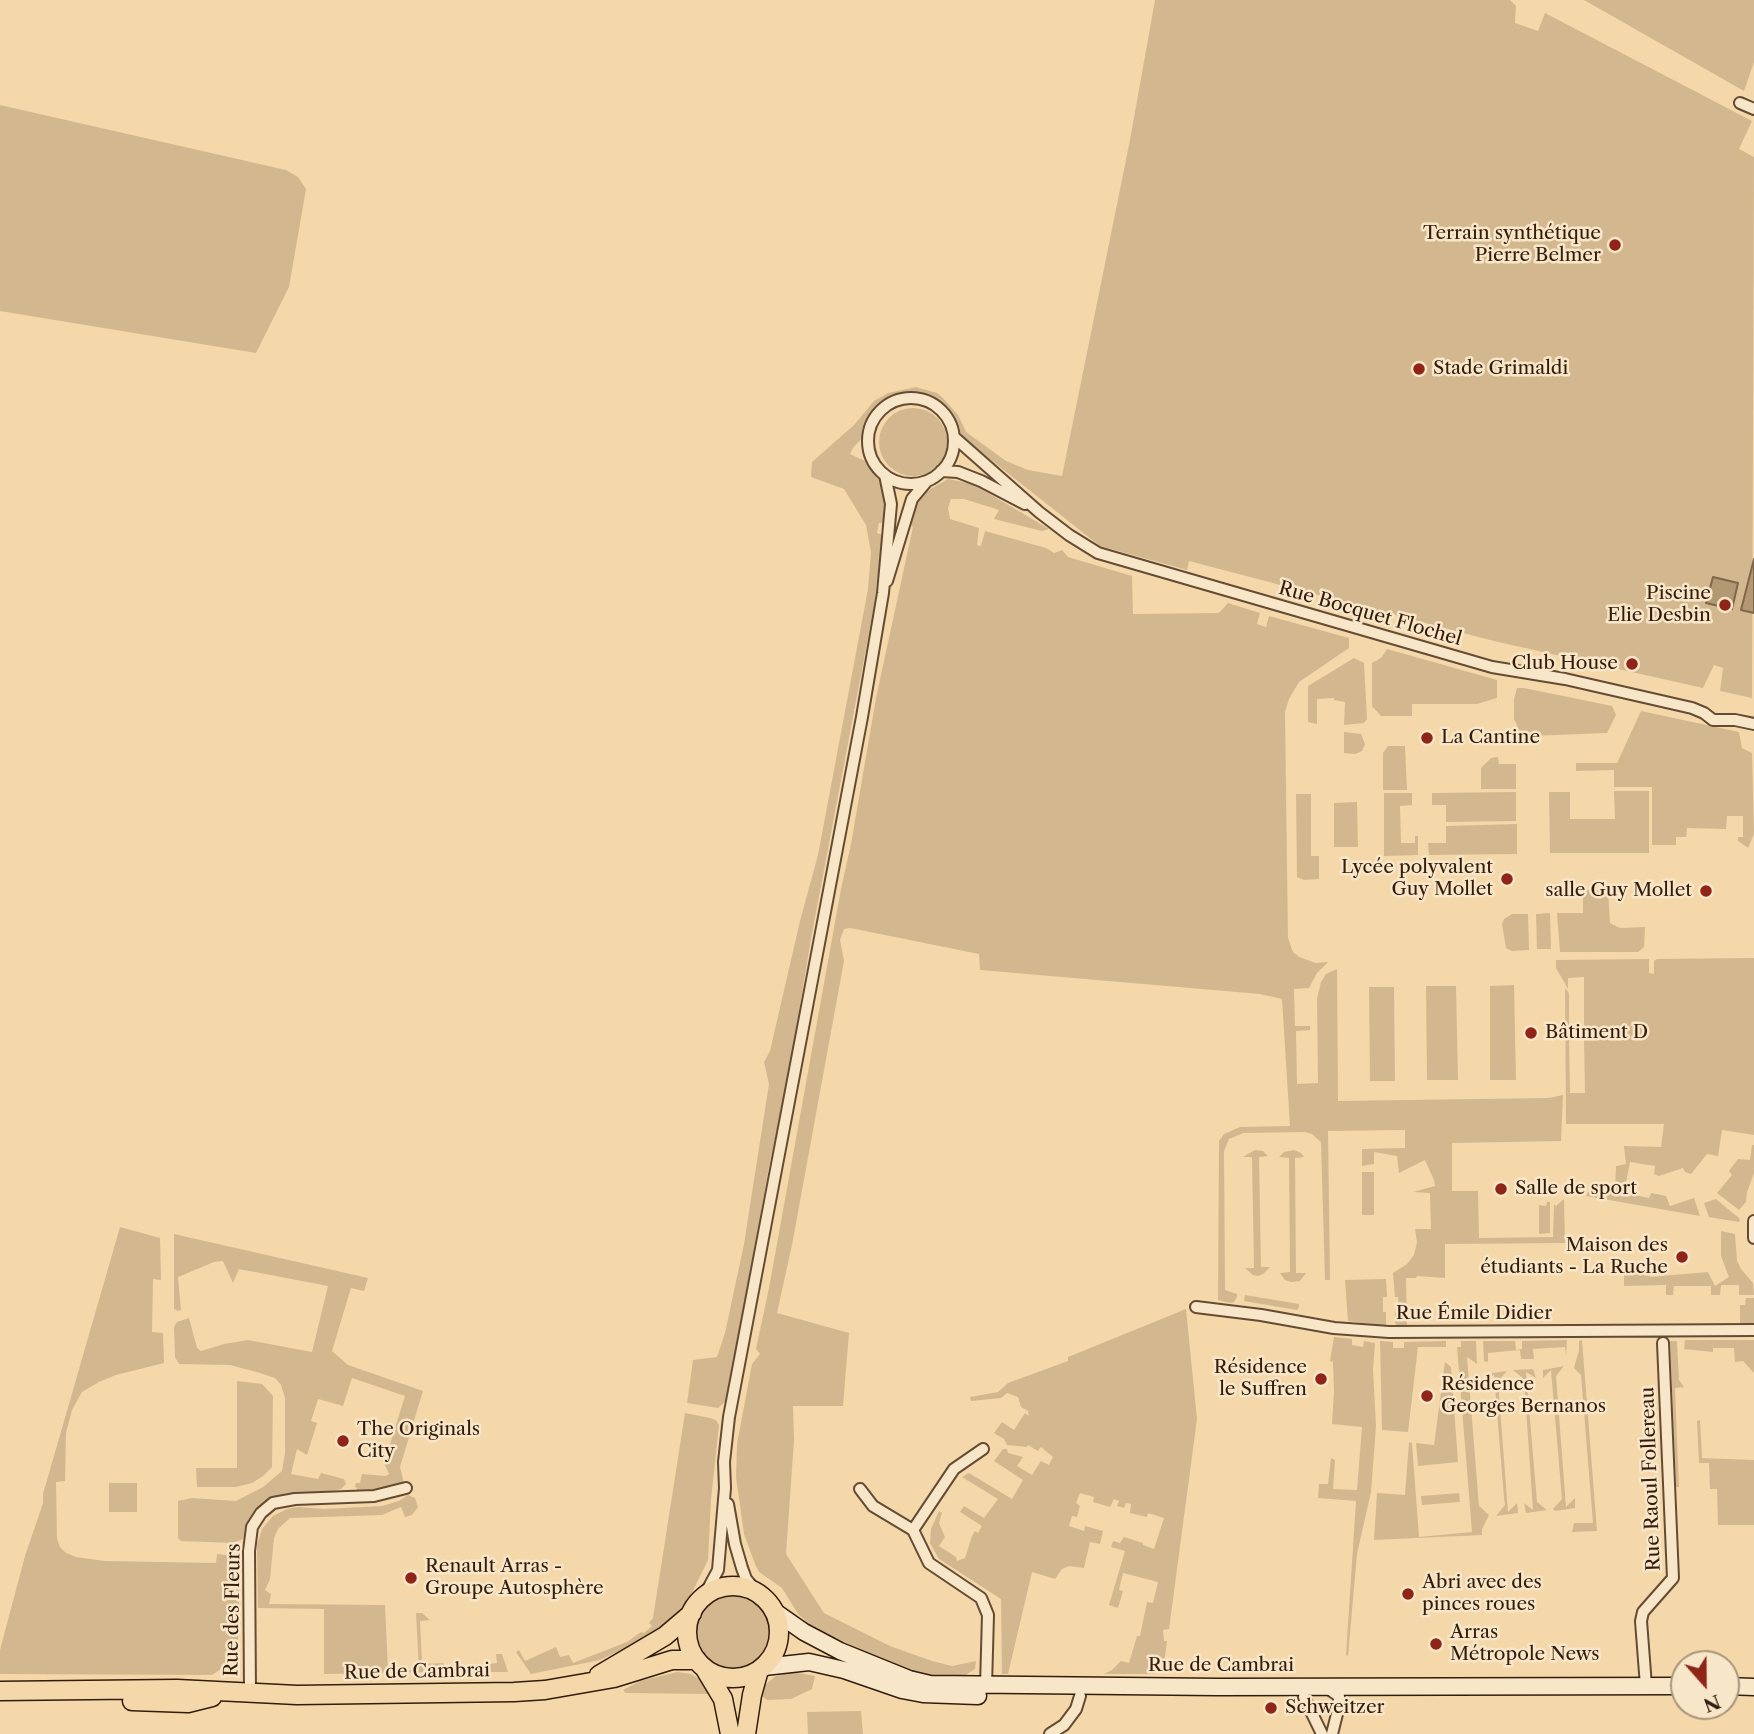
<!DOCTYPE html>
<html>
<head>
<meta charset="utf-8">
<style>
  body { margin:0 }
  #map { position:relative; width:1754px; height:1734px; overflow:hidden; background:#f4d8aa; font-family:"Libre Caslon Text",serif }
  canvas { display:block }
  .north { position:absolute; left:1670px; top:1650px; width:70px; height:70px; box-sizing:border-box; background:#f8e6c8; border:2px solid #aa957d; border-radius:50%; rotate:159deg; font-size:19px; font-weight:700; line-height:28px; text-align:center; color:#341c0c }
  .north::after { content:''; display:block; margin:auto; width:24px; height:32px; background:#8f2418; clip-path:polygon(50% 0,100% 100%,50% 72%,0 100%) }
</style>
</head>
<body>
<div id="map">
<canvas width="1754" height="1734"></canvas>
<div class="north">N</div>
</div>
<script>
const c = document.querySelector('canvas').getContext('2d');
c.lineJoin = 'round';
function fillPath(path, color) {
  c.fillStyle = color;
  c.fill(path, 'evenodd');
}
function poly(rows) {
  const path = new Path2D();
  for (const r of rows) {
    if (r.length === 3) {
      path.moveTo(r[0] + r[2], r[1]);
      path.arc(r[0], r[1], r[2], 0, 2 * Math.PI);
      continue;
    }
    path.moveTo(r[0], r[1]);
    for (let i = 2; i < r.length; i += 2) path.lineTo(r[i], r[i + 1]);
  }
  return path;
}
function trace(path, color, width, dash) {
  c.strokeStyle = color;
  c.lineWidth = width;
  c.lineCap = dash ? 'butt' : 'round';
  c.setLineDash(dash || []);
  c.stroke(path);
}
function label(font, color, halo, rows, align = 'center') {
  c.font = font + ' "Libre Caslon Text",serif';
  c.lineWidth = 5;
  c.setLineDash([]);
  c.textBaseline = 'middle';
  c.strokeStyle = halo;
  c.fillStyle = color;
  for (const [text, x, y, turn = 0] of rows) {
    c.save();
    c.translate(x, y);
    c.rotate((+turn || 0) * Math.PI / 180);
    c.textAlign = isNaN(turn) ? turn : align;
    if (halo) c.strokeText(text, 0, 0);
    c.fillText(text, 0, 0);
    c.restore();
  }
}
fillPath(poly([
  [1155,0,1510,0,1516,6,1515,23,1538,31,1545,13,1752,121,1739,149,1754,157,1752,698,1720,691,1723,668,1714,665,1703,688,1494,641,1189,561,1187,570,1100,546,962,437,955,418,942,404,930,396,921,394,905,393,890,398,877,409,868,420,862,438,853,448,850,454,865,461,879,480,887,505,884,523,879,523,877,533,883,535,874,606,811,939,785,1095,770,1161,727,1400,718,1408,687,1403,693,1360,717,1357,725,1333,744,1244,769,1084,764,1062,770,1051,800,921,818,855,868,589,871,552,866,525,844,489,811,477,812,462,854,425,874,401,888,393,916,387,937,393,942,397,958,415,966,432,1006,461,1028,470,1062,476,1130,140],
  [1584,0,1754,0,1754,62,1744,91],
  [0,105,286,170,298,177,306,189,289,287,256,353,0,311],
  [913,442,34],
  [948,479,973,484,1049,529,1042,531,994,519,999,510,964,499,951,499,948,508,950,519,979,528,977,545,981,546,985,531,1046,548,1054,553,1062,550,1068,557,1132,576,1133,614,1219,613,1228,603,1260,613,1257,624,1266,627,1269,616,1349,638,1349,648,1299,682,1289,699,1285,712,1288,938,1293,952,1299,957,1316,963,1328,962,1317,973,1309,988,1294,989,1295,1026,1310,1026,1310,1030,1296,1031,1297,1084,1318,1083,1317,999,1321,982,1326,974,1337,969,1338,1101,1549,1098,1563,1095,1561,1141,1452,1143,1452,1191,1478,1191,1479,1238,1553,1237,1554,1204,1556,1206,1564,1199,1565,1243,1445,1244,1445,1278,1417,1276,1416,1278,1406,1278,1407,1326,1397,1326,1395,1322,1395,1312,1399,1312,1398,1297,1395,1297,1393,1273,1407,1264,1414,1255,1417,1242,1415,1229,1431,1229,1430,1193,1413,1192,1435,1186,1434,1180,1425,1160,1399,1173,1397,1156,1374,1152,1374,1164,1362,1166,1362,1149,1405,1148,1405,1130,1328,1131,1330,1280,1325,1280,1321,1142,1312,1134,1305,1132,1243,1133,1229,1139,1224,1151,1225,1290,1237,1294,1237,1297,1234,1302,1231,1303,1218,1300,1219,1141,1224,1134,1240,1127,1290,1126,1282,999,1260,994,980,970,979,954,850,928,844,929,840,940,844,961,792,1245,777,1313,849,1333,843,1406,793,1406,794,1440,786,1554,824,1613,890,1646,932,1661,952,1666,976,1661,975,1669,961,1678,935,1676,899,1668,836,1638,819,1633,798,1614,782,1588,759,1572,755,1564,744,1534,736,1477,737,1444,752,1364,760,1354,756,1349,769,1288,841,889,851,844,876,698,913,527,910,525,914,508,927,491],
  [1387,649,1497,680,1497,698,1477,704,1412,704,1412,716,1381,716,1372,706,1372,663,1381,658],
  [1354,658,1364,663,1367,719,1364,723,1344,725,1345,702,1334,700,1334,698,1317,699,1317,724,1308,722,1308,686],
  [1517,688,1524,688,1612,706,1616,715,1607,733,1529,736,1520,732,1514,719,1514,699],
  [1641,711,1739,732,1742,748,1752,753,1754,834,1748,848,1738,841,1738,837,1743,837,1743,816,1727,816,1726,829,1687,828,1686,837,1676,837,1676,845,1652,845,1652,787,1614,787,1614,770,1576,771,1576,763,1617,763],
  [1344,732,1361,734,1365,744,1362,751,1355,754,1344,753],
  [1388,746,1405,746,1407,790,1383,790,1383,753],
  [1498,757,1499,764,1516,764,1516,789,1481,789,1481,768,1491,758],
  [1614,791,1649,791,1649,853,1550,853,1549,792,1570,792,1570,819,1615,819],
  [1516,792,1516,821,1446,822,1446,805,1432,805,1432,793],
  [1384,793,1412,793,1412,805,1400,806,1401,843,1415,843,1415,836,1418,836,1418,855,1384,856],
  [1296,794,1311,794,1311,856,1319,856,1319,879,1304,880,1297,877],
  [1357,802,1358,847,1334,847,1334,803],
  [1517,824,1517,854,1429,855,1428,843,1446,843,1446,826],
  [1583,890,1608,890,1610,923,1620,928,1645,927,1644,947,1638,952,1560,952,1557,913,1583,913],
  [1550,913,1551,949,1537,949,1536,914],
  [1512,914,1528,914,1529,950,1512,951,1506,948,1502,924,1504,919],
  [1754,958,1754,1135,1722,1130,1718,1156,1707,1154,1691,1174,1685,1172,1683,1168,1659,1176,1654,1174,1655,1166,1630,1162,1624,1193,1649,1198,1651,1193,1666,1196,1670,1206,1694,1198,1700,1216,1586,1196,1588,1192,1615,1190,1616,1166,1626,1164,1624,1146,1661,1147,1664,1124,1566,1124,1565,988,1569,993,1569,1033,1584,1033,1584,977,1568,978,1568,989,1556,968,1556,960,1649,959,1649,973,1654,974,1654,961,1657,959],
  [1569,1039,1584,1039,1585,1093,1570,1093],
  [1514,985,1516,1080,1490,1080,1490,986],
  [1426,986,1456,986,1458,1080,1427,1080],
  [1369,987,1394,987,1395,1081,1370,1081],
  [1752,1145,1754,1145,1754,1173,1747,1192,1746,1202,1739,1210,1717,1193,1732,1175,1729,1171,1738,1159,1750,1160],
  [1255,1150,1263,1151,1268,1156,1259,1157,1261,1267,1270,1267,1263,1274,1258,1276,1253,1275,1245,1268,1254,1268,1252,1157,1243,1157],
  [1294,1150,1301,1153,1304,1157,1295,1158,1296,1273,1306,1273,1300,1281,1291,1282,1285,1280,1280,1273,1290,1272,1289,1158,1279,1157,1284,1152],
  [1362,1172,1374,1172,1374,1215,1362,1215],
  [1716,1199,1740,1219,1739,1222,1709,1217,1704,1203],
  [1547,1202,1550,1202,1550,1233,1539,1234,1539,1205,1546,1206],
  [120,1227,160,1238,161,1280,153,1279,152,1332,163,1333,164,1363,116,1375,99,1382,82,1392,72,1410,66,1433,65,1481,56,1482,57,1539,60,1547,66,1553,76,1557,105,1561,216,1563,217,1554,235,1556,240,1563,238,1641,235,1653,231,1662,212,1675,0,1674,0,1650,25,1556,43,1503,43,1494],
  [1721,1231,1735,1234,1737,1261,1741,1269,1753,1283,1754,1295,1739,1295,1739,1285,1721,1285,1720,1295,1711,1295,1711,1286,1674,1286,1673,1295,1666,1295,1666,1285,1624,1286,1624,1270,1651,1273,1650,1277,1708,1272,1715,1286,1729,1277,1721,1256],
  [174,1234,368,1278,364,1291,351,1288,332,1351,348,1365,423,1391,400,1467,404,1483,359,1492,355,1486,356,1483,360,1483,362,1474,386,1476,389,1474,384,1463,405,1396,352,1378,343,1406,318,1399,311,1421,317,1423,307,1455,297,1449,291,1474,318,1479,321,1473,344,1479,346,1484,341,1489,328,1492,287,1493,275,1498,251,1520,245,1530,243,1539,233,1543,181,1541,178,1538,178,1501,192,1498,236,1501,263,1487,282,1471,285,1453,285,1398,281,1385,275,1378,260,1373,230,1365,179,1364,175,1357,174,1327,177,1322,189,1318,197,1348,201,1351,224,1344,248,1340,312,1352,328,1286,239,1269,233,1283,223,1261,214,1262,178,1277,181,1310,178,1311,174,1309],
  [1386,1279,1387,1297,1383,1297,1383,1312,1386,1312,1386,1326,1348,1321,1345,1280],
  [1245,1295,1299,1304,1299,1307,1297,1310,1244,1301],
  [1746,1298,1754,1298,1754,1324,1740,1324,1740,1305,1745,1305],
  [1186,1309,1197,1419,1169,1629,1163,1630,1164,1641,1167,1641,1164,1664,1155,1664,1155,1674,1104,1674,1112,1670,1121,1661,1129,1663,1137,1636,1140,1636,1147,1602,1153,1603,1158,1582,1123,1573,1119,1590,1123,1591,1118,1608,1109,1605,1125,1551,1111,1547,1113,1541,1120,1543,1124,1537,1143,1543,1143,1545,1154,1549,1164,1518,1148,1513,1147,1517,1130,1513,1131,1504,1126,1503,1124,1508,1117,1506,1119,1501,1114,1499,1110,1507,1093,1502,1094,1497,1080,1493,1076,1503,1080,1506,1077,1517,1072,1516,1069,1526,1084,1531,1085,1526,1103,1531,1100,1544,1090,1542,1084,1568,1069,1566,1062,1569,1055,1579,1032,1572,1008,1674,1002,1674,1001,1599,939,1559,930,1543,931,1529,939,1511,942,1513,939,1523,945,1537,939,1546,956,1557,957,1561,965,1558,972,1536,975,1531,978,1533,982,1526,960,1512,964,1506,984,1518,998,1499,962,1477,969,1473,1012,1499,1023,1480,994,1461,1003,1449,1007,1449,1008,1453,1023,1457,1017,1466,1032,1475,1041,1461,1049,1465,1053,1457,1041,1447,1038,1451,1028,1445,1027,1447,1007,1445,1004,1439,994,1433,1002,1422,1014,1430,1025,1413,1029,1416,1028,1411,1021,1407,1018,1397,1007,1393,1001,1398,971,1401,970,1397,998,1392,1008,1383,1068,1361,1068,1357],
  [1334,1337,1352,1339,1352,1345,1363,1347,1364,1341,1375,1343,1373,1370,1376,1426,1371,1492,1357,1554,1348,1656,1346,1655,1356,1501,1318,1498,1319,1484,1328,1484,1331,1458,1335,1460,1333,1489,1357,1490,1362,1427,1332,1424,1334,1392,1333,1362,1330,1361],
  [1567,1340,1566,1356,1565,1347,1533,1349,1534,1359,1521,1359,1520,1350,1488,1353,1488,1362,1484,1361,1483,1341,1515,1341,1516,1350,1522,1349,1522,1341],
  [1582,1340,1597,1531,1572,1532,1574,1523,1593,1523,1581,1375,1574,1368,1579,1350,1579,1341],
  [1685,1340,1754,1340,1754,1373,1743,1361,1735,1362,1734,1348,1713,1348,1713,1352,1684,1349],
  [1380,1341,1393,1342,1393,1348,1404,1348,1404,1342,1446,1341,1446,1347,1418,1347,1408,1432,1382,1430],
  [1461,1341,1476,1341,1477,1364,1467,1357,1479,1506,1489,1515,1482,1529,1482,1535,1374,1540,1377,1493,1405,1495,1409,1442,1412,1443,1419,1537,1472,1532,1457,1347,1461,1347],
  [1670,1341,1677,1341,1679,1380,1684,1387,1675,1388,1679,1487,1676,1487],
  [1445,1362,1451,1367,1458,1462,1418,1466,1416,1443,1434,1445],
  [1564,1366,1556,1376,1566,1507,1575,1498,1575,1508,1555,1511,1553,1509,1562,1499,1551,1370,1543,1378,1543,1370],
  [1533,1369,1536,1378,1526,1372,1537,1502,1547,1510,1526,1513,1524,1503,1533,1510,1524,1379,1513,1370],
  [1507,1371,1498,1381,1503,1447,1508,1512,1517,1503,1518,1513,1496,1516,1505,1505,1504,1498,1494,1374,1486,1383,1485,1374],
  [237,1381,262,1384,273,1396,272,1467,263,1476,252,1483,236,1487,197,1487,196,1468,237,1468],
  [685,1413,710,1418,716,1420,719,1425,711,1500,708,1560,686,1605,660,1631,600,1660,531,1674,516,1652,519,1650,525,1661,556,1647,560,1657,569,1655,573,1663,627,1642,641,1632,644,1633,652,1626,649,1623,653,1618],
  [1700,1420,1702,1458,1754,1460,1754,1525,1718,1525,1717,1489,1710,1489,1709,1463,1699,1463,1697,1421],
  [109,1483,137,1483,137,1512,109,1512],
  [1459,1493,1460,1502,1422,1505,1421,1496],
  [408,1495,415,1498,418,1507,412,1515,405,1517,401,1507,382,1515,290,1518,278,1529,274,1538,270,1579,265,1590,271,1594,269,1604,385,1605,388,1670,419,1670,416,1613,422,1613,430,1620,420,1621,422,1664,443,1663,447,1668,437,1669,436,1672,324,1674,324,1609,258,1608,257,1545,262,1529,273,1516,287,1509,298,1507,324,1509,382,1506,399,1501],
  [735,1633,39],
  [496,1654,502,1654,508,1672,462,1672,461,1667,497,1663],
  [677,1672,691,1674,702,1681,709,1694,626,1693,623,1690,640,1681],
  [793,1672,815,1676,812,1689,791,1699,767,1700,762,1696,760,1691,766,1684,776,1676],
  [861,1711,863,1734,808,1734,807,1712]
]), '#d3b88f');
const water = poly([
  [1754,559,1754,613,1741,610,1754,559],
  [1713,577,1738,583,1732,609,1706,603,1713,577]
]);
fillPath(water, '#b39874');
trace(water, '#80664a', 2);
const minor = poly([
  [1740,103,1754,109],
  [911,441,43],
  [954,437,1039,512,1069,535,1098,553,1492,667,1565,679,1692,708,1704,713,1713,720,1735,720,1754,724],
  [941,471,958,472,981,481,1025,504],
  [887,581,912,499,927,481],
  [1754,1221,1754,1238],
  [1196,1307,1261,1315,1334,1328,1389,1332,1754,1330],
  [860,1489,873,1506,913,1530,929,1563,981,1598,988,1615,986,1686],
  [728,1504,735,1544,742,1568,746,1579,757,1592],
  [913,1530,954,1469,983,1449],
  [703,1598,718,1570,725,1488,724,1462,729,1417,862,717,883,593,891,504,885,475],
  [1646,1686,1641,1621,1643,1612,1673,1578,1663,1343],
  [1327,1688,1339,1696,1339,1706,1332,1734],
  [250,1693,249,1551,252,1527,261,1513,273,1503,295,1499,374,1496,406,1488],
  [1304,1697,1322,1734],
  [1050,1734,1064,1725,1076,1709,1080,1696]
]);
const secondary = poly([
  [774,1611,804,1632,840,1651,909,1679,930,1684,1218,1687,1684,1686],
  [764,1667,809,1662,844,1670,902,1690,923,1694,978,1696],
  [1726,1686,1754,1687]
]);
const primary = poly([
  [733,1632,46],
  [705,1669,723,1699,730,1734],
  [599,1675,665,1636,692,1613],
  [0,1691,177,1689,297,1695,514,1692,545,1690,614,1678,672,1660,697,1660],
  [132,1701,188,1703,212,1697],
  [746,1734,752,1695,759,1670]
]);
trace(minor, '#644b34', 14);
trace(secondary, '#341c0c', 19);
trace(primary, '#341c0c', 21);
trace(minor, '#f8e6c8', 10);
trace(secondary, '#f8e6c8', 16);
trace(primary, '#f4d8aa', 18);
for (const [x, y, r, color] of [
  [1615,245,7,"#8f2418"],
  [1419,369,7,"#8f2418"],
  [1725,605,7,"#8f2418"],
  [1632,664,7,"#8f2418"],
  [1427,738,7,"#8f2418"],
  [1507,879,7,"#8f2418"],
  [1706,891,7,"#8f2418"],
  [1531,1033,7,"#8f2418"],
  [1501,1189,7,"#8f2418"],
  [1682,1257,7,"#8f2418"],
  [1321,1379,7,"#8f2418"],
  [1427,1396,7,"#8f2418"],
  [343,1441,7,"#8f2418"],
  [411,1578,7,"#8f2418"],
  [1408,1594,7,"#8f2418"],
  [1436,1644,7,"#8f2418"],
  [1271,1708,7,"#8f2418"]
]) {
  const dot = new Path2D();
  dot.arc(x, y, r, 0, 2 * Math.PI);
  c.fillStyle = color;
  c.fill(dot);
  trace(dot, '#f8e6c8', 2.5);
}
label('19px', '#341c0c', '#f8e6c8', [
  ["Terrain synthétique",1601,234,"right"],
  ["Pierre Belmer",1601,256,"right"],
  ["Stade Grimaldi",1433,369],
  ["Piscine",1711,594,"right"],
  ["Elie Desbin",1711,616,"right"],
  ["Club House",1618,664,"right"],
  ["La Cantine",1441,738],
  ["Lycée polyvalent",1493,868,"right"],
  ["Guy Mollet",1493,890,"right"],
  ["salle Guy Mollet",1692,891,"right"],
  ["Bâtiment D",1545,1033],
  ["Salle de sport",1515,1189],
  ["Maison des",1668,1246,"right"],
  ["étudiants - La Ruche",1668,1268,"right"],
  ["Résidence",1307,1368,"right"],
  ["le Suffren",1307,1390,"right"],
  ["Résidence",1441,1385],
  ["Georges Bernanos",1441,1407],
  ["The Originals",357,1430],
  ["City",357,1452],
  ["Renault Arras -",425,1567],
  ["Groupe Autosphère",425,1589],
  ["Abri avec des",1422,1583],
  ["pinces roues",1422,1605],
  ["Arras",1450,1633],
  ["Métropole News",1450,1655],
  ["Schweitzer",1285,1708]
], 'left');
label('19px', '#341c0c', '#f8e6c8', [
  ["Rue Bocquet Flochel",1370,614,16],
  ["Rue Émile Didier",1474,1314],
  ["Rue Raoul Follereau",1651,1479,-92],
  ["Rue des Fleurs",233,1610,-89],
  ["Rue de Cambrai",1221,1666],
  ["Rue de Cambrai",417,1672,-1]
]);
</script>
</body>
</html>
